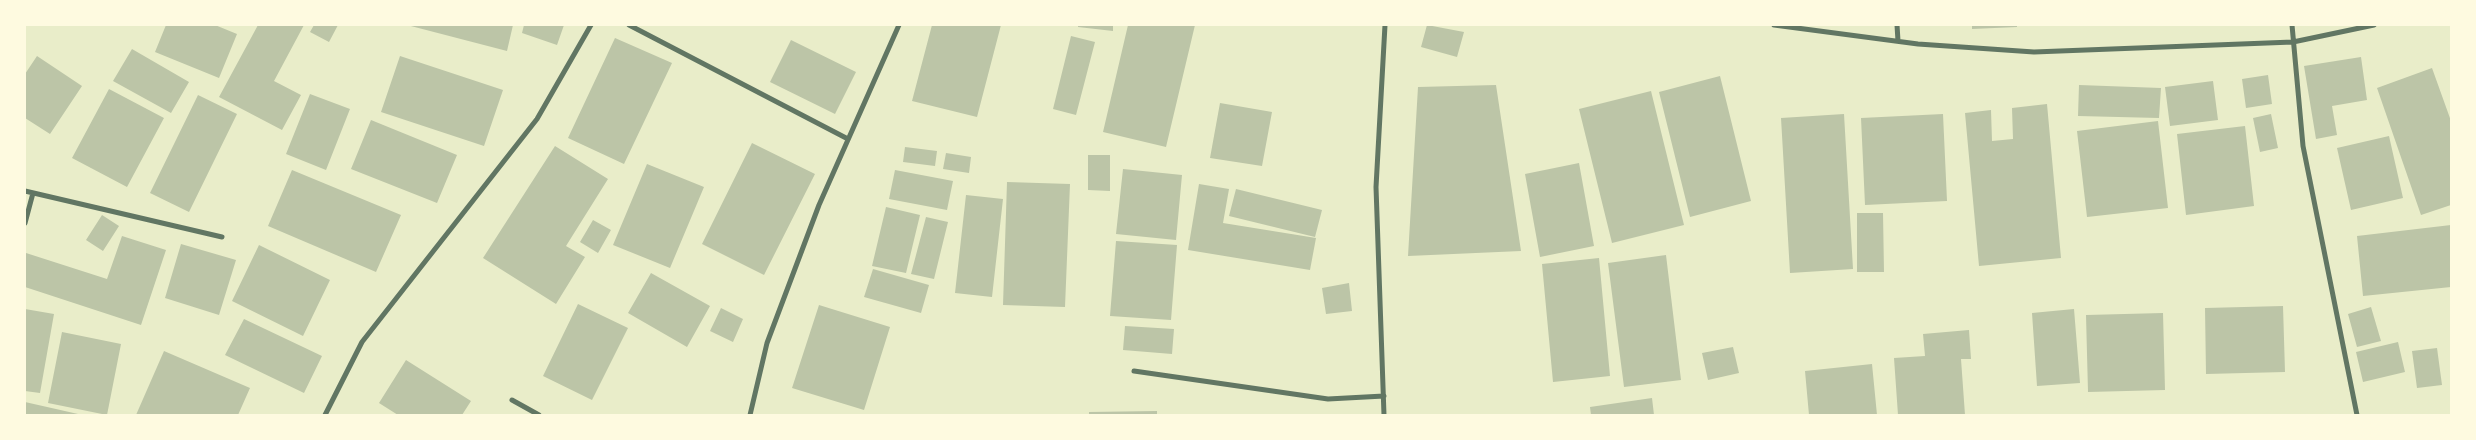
<!DOCTYPE html>
<html>
<head>
<meta charset="utf-8">
<style>
  body { margin:0 }
  #map { position:relative; width:2476px; height:440px; overflow:hidden; background:#e9edc9; font-family:Commissioner,sans-serif }
  canvas { display:block }
  .frame { position:absolute; inset:0; border:26px solid #fefae0; pointer-events:none }
</style>
</head>
<body>
<div id="map">
<canvas width="2476" height="440"></canvas>
<div class="frame"></div>
</div>
<script>
const c = document.querySelector('canvas').getContext('2d');
c.lineJoin = 'round';
function fillPath(path, color) {
  c.fillStyle = color;
  c.fill(path, 'evenodd');
}
function poly(rows) {
  const path = new Path2D();
  for (const r of rows) {
    path.moveTo(r[0], r[1]);
    for (let i = 2; i < r.length; i += 2) path.lineTo(r[i], r[i + 1]);
  }
  return path;
}
function trace(path, color, width, dash) {
  c.strokeStyle = color;
  c.lineWidth = width;
  c.lineCap = dash ? 'butt' : 'round';
  c.setLineDash(dash || []);
  c.stroke(path);
}
fillPath(poly([
  [166,25,215,25,237,34,219,78,155,52],
  [258,25,304,25,274,81,301,95,282,130,219,97],
  [314,25,338,25,329,42,310,32],
  [407,25,513,25,507,51],
  [524,25,564,25,557,45,522,33],
  [932,25,1001,25,977,117,912,101],
  [1078,25,1113,25,1113,31,1078,27],
  [1128,25,1195,25,1166,147,1103,132],
  [1427,25,1464,32,1457,57,1421,47],
  [1972,25,2017,25,2017,27,1972,29],
  [1071,36,1095,42,1076,115,1053,109],
  [615,38,672,63,624,164,568,138],
  [791,40,856,72,835,114,770,82],
  [132,49,189,82,171,113,113,81],
  [37,56,82,86,50,134,25,118,25,74],
  [400,56,503,90,484,146,381,112],
  [2361,57,2367,100,2332,106,2337,135,2316,139,2304,66],
  [2432,68,2451,121,2451,205,2421,215,2377,88],
  [2268,75,2272,104,2246,108,2242,79],
  [1720,76,1751,201,1690,217,1659,92],
  [2213,81,2218,120,2170,126,2165,87],
  [1496,85,1521,251,1408,256,1418,87],
  [2079,85,2161,88,2159,118,2078,116],
  [109,89,164,118,127,187,72,158],
  [1651,91,1684,225,1612,243,1579,109],
  [310,94,350,109,326,170,286,154],
  [198,95,237,114,189,212,150,193],
  [1220,103,1272,112,1262,166,1210,158],
  [2047,104,2061,258,1979,266,1965,113,1991,110,1992,141,2013,139,2012,108],
  [1844,114,1853,269,1790,273,1781,118],
  [1943,114,1947,201,1865,205,1861,118],
  [2271,114,2278,148,2260,152,2253,118],
  [371,120,457,155,437,203,351,169],
  [2158,121,2168,208,2087,217,2077,131],
  [2245,126,2254,206,2186,215,2177,134],
  [2389,136,2403,198,2351,210,2337,148],
  [752,143,815,174,764,275,702,244],
  [555,146,608,179,566,246,585,257,556,304,483,258],
  [905,147,937,151,935,166,903,162],
  [946,153,971,157,969,173,943,169],
  [1088,155,1110,155,1110,191,1088,190],
  [1579,163,1594,246,1540,257,1525,174],
  [647,164,704,187,670,268,613,245],
  [1123,169,1182,175,1176,240,1116,234],
  [292,170,401,215,376,272,268,226],
  [895,170,953,181,947,210,889,199],
  [1007,182,1070,184,1065,307,1003,305],
  [1199,184,1229,189,1223,223,1316,238,1310,270,1188,250],
  [1236,189,1322,210,1315,237,1229,216],
  [966,195,1003,199,992,297,955,293],
  [886,207,920,215,906,273,872,266],
  [1857,213,1883,213,1884,272,1857,272],
  [102,215,119,226,103,251,86,240],
  [926,217,948,222,934,279,911,274],
  [593,220,611,230,598,253,580,242],
  [2451,225,2451,287,2363,296,2357,236],
  [122,236,166,250,141,325,25,287,26,253,107,279],
  [1116,241,1177,245,1171,320,1110,316],
  [181,244,236,260,219,315,165,298],
  [259,245,330,280,303,336,232,301],
  [1666,255,1681,380,1624,387,1608,263],
  [1599,258,1610,376,1553,382,1542,264],
  [873,269,929,285,921,313,864,297],
  [651,273,710,306,687,347,628,313],
  [1349,283,1352,311,1326,314,1322,288],
  [578,304,628,328,592,400,543,376],
  [819,305,890,327,864,410,792,388],
  [2283,306,2285,372,2206,374,2205,308],
  [2371,307,2381,341,2357,347,2348,314],
  [721,308,743,319,733,342,710,331],
  [25,309,54,314,40,393,25,391],
  [2074,309,2080,383,2037,386,2032,313],
  [2163,313,2165,390,2088,392,2086,315],
  [244,319,322,356,304,393,225,355],
  [1125,326,1174,329,1172,354,1123,350],
  [1969,330,1971,359,1961,359,1965,415,1898,415,1894,358,1925,356,1923,334],
  [62,332,121,344,107,415,48,403],
  [2398,342,2405,372,2363,382,2356,352],
  [1733,347,1739,373,1708,380,1702,353],
  [2437,348,2442,385,2417,388,2412,351],
  [164,351,250,388,238,415,136,415],
  [406,360,471,401,462,415,398,415,379,403],
  [1872,364,1877,415,1809,415,1805,371],
  [1652,398,1654,415,1591,415,1590,407],
  [25,402,78,414,78,415,25,415],
  [1157,411,1157,415,1089,415,1089,412]
]), '#bcc5a7');
trace(poly([
  [629,25,848,139],
  [1774,25,1918,44,2034,52,2293,42,2374,25],
  [1897,25,1898,41],
  [2292,25,2303,146,2357,415],
  [25,191,222,237],
  [25,223,33,193],
  [1134,371,1328,399,1384,396],
  [512,400,539,415],
  [325,415,362,342,537,119,591,25],
  [750,415,767,343,819,205,899,25],
  [1384,415,1376,187,1385,25]
]), '#617663', 5);
</script>
</body>
</html>
